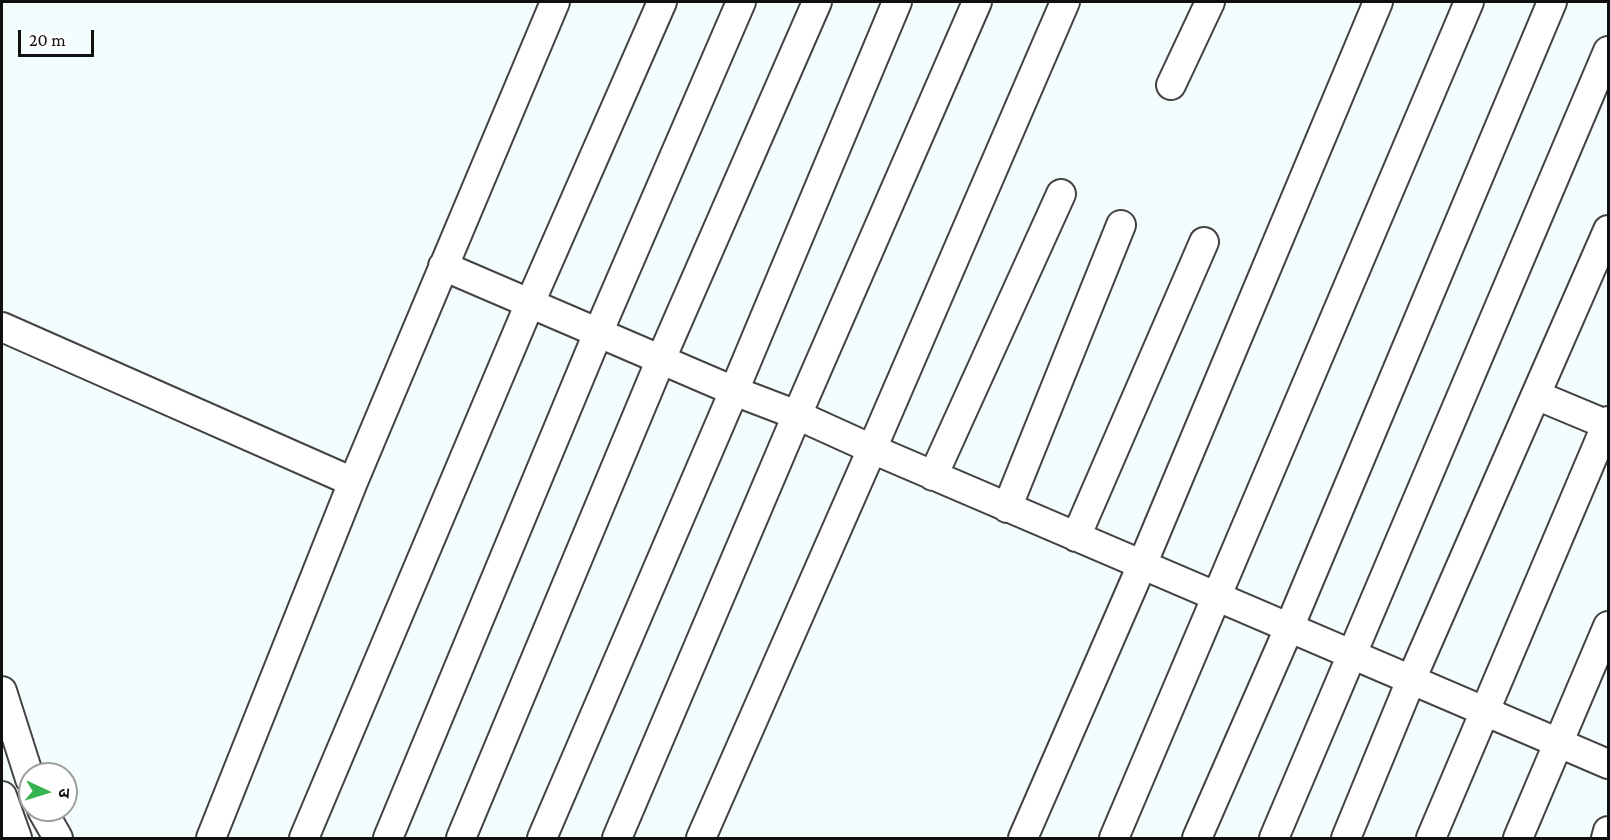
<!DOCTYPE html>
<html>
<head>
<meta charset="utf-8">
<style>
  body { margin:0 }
  #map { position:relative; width:1610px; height:840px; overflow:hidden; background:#f4fdfe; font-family:"Crimson Pro","Noto Sans Devanagari",serif }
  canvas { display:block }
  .frame { position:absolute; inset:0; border:3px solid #101010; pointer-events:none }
  .north { position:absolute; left:18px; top:762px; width:60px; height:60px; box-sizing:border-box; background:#fff; border:2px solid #9f9f9f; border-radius:50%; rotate:94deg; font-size:16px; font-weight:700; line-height:24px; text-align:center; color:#101010 }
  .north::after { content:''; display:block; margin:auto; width:21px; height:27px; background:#34b350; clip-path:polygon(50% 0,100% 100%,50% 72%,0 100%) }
  .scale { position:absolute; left:18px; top:30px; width:76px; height:27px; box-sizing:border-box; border:3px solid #101010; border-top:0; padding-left:8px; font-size:18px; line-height:21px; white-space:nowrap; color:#101010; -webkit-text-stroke:4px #fff; paint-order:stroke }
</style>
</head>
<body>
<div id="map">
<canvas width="1610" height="840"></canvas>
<div class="frame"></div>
<div class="north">उ</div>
<div class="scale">20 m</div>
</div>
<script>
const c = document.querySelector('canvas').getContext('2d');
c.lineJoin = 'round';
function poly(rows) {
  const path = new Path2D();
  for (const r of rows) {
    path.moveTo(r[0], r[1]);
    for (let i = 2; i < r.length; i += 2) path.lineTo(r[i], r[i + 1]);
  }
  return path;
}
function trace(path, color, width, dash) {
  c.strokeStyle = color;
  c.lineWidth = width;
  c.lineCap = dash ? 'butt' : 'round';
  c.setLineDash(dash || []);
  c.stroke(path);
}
const minor = poly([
  [1171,85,1210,2],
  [443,266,734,391,797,415,872,449,1608,764],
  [2,327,353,482],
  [1536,395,1608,425],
  [933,476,1061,194],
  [1007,508,1121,225],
  [1076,537,1204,242],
  [2,691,30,779],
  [2,796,17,838],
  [42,810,58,838],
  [211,838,353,482,555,2],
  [304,838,530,303,662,2],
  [388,838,598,333,741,2],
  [461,838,661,359,817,2],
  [542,838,734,391,897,2],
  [617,838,797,415,977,2],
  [701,838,872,449,1065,2],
  [1023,838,1142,565,1378,2],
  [1114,838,1469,2],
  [1197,838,1289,628,1552,2],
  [1274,838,1608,51],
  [1346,838,1411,680,1608,230],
  [1431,838,1608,421],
  [1518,838,1608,626],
  [1606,838,1608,831]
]);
trace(minor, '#434343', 32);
trace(minor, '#fff', 28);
</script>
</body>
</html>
